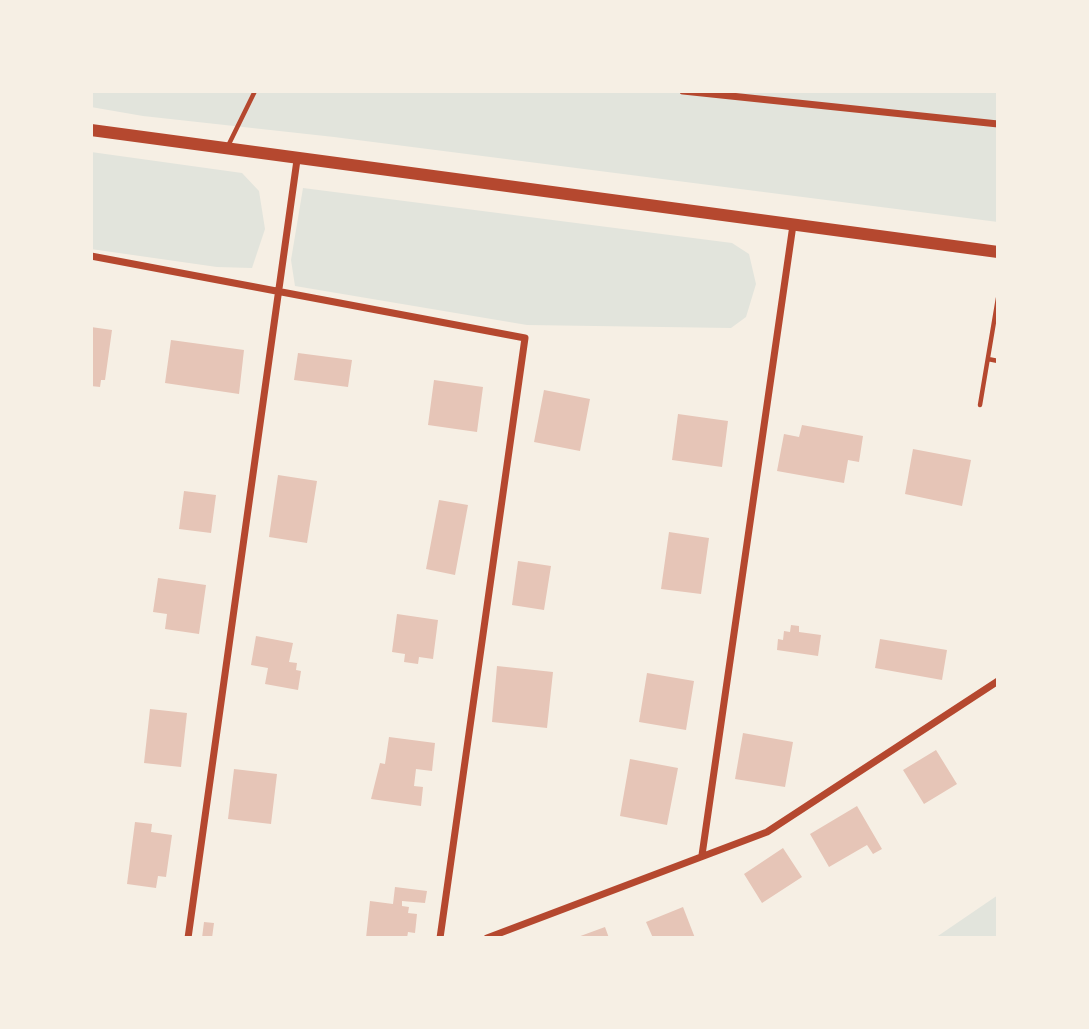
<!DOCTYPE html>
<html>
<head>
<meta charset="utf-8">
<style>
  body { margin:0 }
  #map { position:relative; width:1089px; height:1029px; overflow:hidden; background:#f6efe4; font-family:"DM Sans",sans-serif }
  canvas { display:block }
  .frame { position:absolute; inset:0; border:93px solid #f6efe4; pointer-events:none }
</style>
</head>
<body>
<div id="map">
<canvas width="1089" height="1029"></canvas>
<div class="frame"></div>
</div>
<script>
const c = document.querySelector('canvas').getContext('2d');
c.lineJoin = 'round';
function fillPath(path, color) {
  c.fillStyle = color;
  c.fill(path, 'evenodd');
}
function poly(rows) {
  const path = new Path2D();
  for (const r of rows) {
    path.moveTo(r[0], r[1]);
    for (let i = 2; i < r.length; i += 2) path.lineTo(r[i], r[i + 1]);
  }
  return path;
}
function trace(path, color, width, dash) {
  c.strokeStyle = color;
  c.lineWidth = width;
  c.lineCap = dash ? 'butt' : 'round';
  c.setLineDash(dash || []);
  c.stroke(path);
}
fillPath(poly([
  [91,91,998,91,998,222,334,137,143,116,91,107],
  [91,152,242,173,259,191,265,229,252,268,217,267,91,249],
  [303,188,732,243,749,254,756,284,746,317,731,328,527,325,295,286,291,260],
  [998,895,998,938,935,938]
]), '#e2e4dc');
fillPath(poly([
  [91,327,112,330,105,380,101,380,100,387,91,386],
  [171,340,244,350,239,394,165,383],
  [298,353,352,360,348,387,294,380],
  [434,380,483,387,477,432,428,425],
  [544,390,590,399,580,451,534,442],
  [678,414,728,421,722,467,672,460],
  [802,425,863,436,859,462,848,460,844,483,777,471,784,434,799,437],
  [913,449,971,460,962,506,905,494],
  [278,475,317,481,307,543,269,537],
  [184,491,216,495,211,533,179,529],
  [439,500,468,505,455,575,426,569],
  [669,532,709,538,701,594,661,589],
  [518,561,551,566,544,610,512,605],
  [158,578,206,585,199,634,165,629,167,614,153,612],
  [397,614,438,620,433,659,419,657,418,664,404,662,405,654,392,652],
  [791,625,799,626,799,632,821,635,818,656,777,650,778,639,783,640,784,631,790,632],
  [256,636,293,643,289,662,297,663,296,670,301,671,298,690,265,684,268,668,251,665],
  [880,639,947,650,942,680,875,668],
  [497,666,553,672,547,728,492,722],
  [647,673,694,681,686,730,639,722],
  [150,709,187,713,181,767,144,763],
  [743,733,793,742,785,787,735,779],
  [389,737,435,743,432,771,416,769,414,786,423,787,421,806,371,799,380,763,385,764],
  [936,750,957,784,924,804,903,770],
  [630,759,678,768,667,825,620,816],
  [234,769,277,774,271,824,228,819],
  [857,806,882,849,873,854,867,845,829,867,810,834],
  [135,822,152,824,151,832,172,835,166,877,158,876,156,888,127,884],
  [783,848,802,877,762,903,744,874],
  [395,887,427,891,425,903,402,901,402,906,409,907,408,913,417,914,415,933,408,932,407,938,366,938,370,901,393,904],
  [683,907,695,938,653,938,646,922],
  [204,922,214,923,212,938,202,938],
  [605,927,609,938,575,938]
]), '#e6c5b7');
trace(poly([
  [227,148,255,91],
  [988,359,998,361],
  [980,405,998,298]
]), '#b5482f', 4.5);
trace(poly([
  [683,91,998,124],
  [91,256,525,338,440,938],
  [702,855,793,225],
  [188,938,297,160],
  [487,938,767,832,998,681]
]), '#b5482f', 7);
trace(poly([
  [91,130,998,252]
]), '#b5482f', 12);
</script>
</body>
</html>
